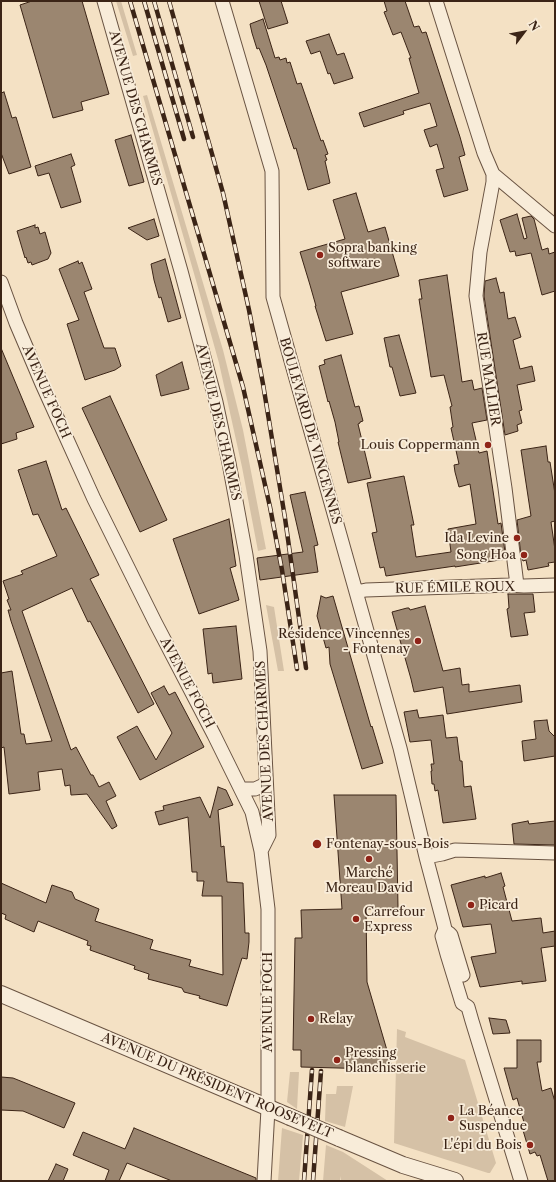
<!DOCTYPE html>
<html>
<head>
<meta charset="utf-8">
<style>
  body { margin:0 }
  #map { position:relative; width:556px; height:1182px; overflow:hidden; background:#f4e1c4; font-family:"Libre Caslon Text",serif }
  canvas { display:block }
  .frame { position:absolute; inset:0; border:2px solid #3b2416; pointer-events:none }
  .north { position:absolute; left:504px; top:12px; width:40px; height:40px; -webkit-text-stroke:3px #f8ecd9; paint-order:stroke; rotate:58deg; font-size:11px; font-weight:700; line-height:16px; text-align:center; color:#3b2416 }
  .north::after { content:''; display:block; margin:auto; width:14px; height:18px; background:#3b2416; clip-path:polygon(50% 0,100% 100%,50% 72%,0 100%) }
</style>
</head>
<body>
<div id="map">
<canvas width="556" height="1182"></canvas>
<div class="frame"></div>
<div class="north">N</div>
</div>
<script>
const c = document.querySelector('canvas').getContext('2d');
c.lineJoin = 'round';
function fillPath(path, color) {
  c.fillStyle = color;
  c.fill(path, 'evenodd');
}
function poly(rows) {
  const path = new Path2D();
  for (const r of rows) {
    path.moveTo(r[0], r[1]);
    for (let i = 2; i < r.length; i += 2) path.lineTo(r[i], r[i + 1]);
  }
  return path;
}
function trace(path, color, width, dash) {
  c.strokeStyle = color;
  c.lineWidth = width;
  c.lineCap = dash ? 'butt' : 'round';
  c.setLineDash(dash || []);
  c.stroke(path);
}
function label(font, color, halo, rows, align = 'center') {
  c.font = font + ' "Libre Caslon Text",serif';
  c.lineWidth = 3.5;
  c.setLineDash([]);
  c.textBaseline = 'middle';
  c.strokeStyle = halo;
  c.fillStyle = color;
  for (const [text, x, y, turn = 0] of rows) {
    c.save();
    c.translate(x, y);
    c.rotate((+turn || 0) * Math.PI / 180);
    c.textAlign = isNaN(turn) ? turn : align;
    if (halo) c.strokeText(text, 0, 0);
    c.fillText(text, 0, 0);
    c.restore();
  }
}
fillPath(poly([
  [116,1,121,1,137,55,133,56],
  [147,95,223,350,243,430,266,549,258,551,242,467,219,363,197,284,143,96],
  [266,605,274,607,284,671,278,671],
  [397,1029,406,1032,405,1037,465,1060,496,1163,490,1173,488,1173,394,1143],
  [290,1072,299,1072,297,1109,287,1102],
  [337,1086,353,1086,345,1127,325,1121,326,1094,336,1094],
  [282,1128,303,1135,299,1181,278,1181],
  [326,1145,343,1152,388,1181,341,1181,341,1176,340,1181,323,1181]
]), '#d5c1a6');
const building = poly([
  [32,1,82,1,109,94,81,102,83,110,53,118,20,5,32,1],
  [259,1,281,1,288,23,268,29,259,1],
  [384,1,405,1,414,27,419,26,422,33,426,32,460,137,465,155,459,157,468,190,444,197,436,170,444,168,437,144,430,147,424,130,437,126,430,103,403,111,404,114,364,127,359,113,419,93,409,58,411,58,401,32,393,35,384,12,387,11,384,1],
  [263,19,275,58,279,57,280,60,286,58,287,63,290,62,297,84,301,83,321,141,323,140,328,154,325,155,327,160,325,161,330,183,308,190,296,148,294,149,266,65,259,48,257,49,252,33,250,24,263,19],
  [329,34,337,55,344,53,353,78,334,84,330,73,328,74,320,51,311,54,306,41,329,34],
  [4,92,12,118,16,117,31,167,9,174,1,153,1,93,4,92],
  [131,135,144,182,129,186,115,140,131,135],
  [71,154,75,165,71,167,81,202,61,208,49,173,38,176,35,166,71,154],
  [356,193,368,232,385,227,399,276,341,292,353,334,326,341,315,306,316,306,310,285,300,252,345,239,333,200,356,193],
  [517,214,524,239,527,238,522,218,531,216,534,219,542,250,548,248,549,254,555,252,555,291,542,295,531,253,516,256,515,251,510,252,500,220,517,214],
  [154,219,159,236,147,240,128,228,154,219],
  [35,225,35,228,38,227,40,234,45,232,51,253,48,259,32,265,31,262,28,263,26,257,25,258,17,231,35,225],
  [165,259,181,318,168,322,161,297,159,298,154,280,151,264,165,259],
  [78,261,79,264,82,262,92,289,84,292,104,348,115,348,121,366,115,370,85,380,67,324,79,320,59,269,78,261],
  [447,275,462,382,472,380,474,390,482,388,487,420,472,423,479,453,487,451,498,524,501,523,506,559,455,567,455,566,386,576,384,567,380,568,372,533,377,532,367,483,404,476,414,525,411,525,416,557,451,552,448,529,476,524,470,484,459,487,455,472,454,465,459,464,451,428,453,427,450,407,452,406,444,375,431,377,419,299,422,299,419,280,447,275],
  [496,278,500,293,504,292,508,319,515,317,521,337,513,340,520,369,532,366,535,381,517,385,522,410,519,411,522,423,517,425,518,431,505,435,484,296,485,281,496,278],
  [399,335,416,393,400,396,392,367,390,367,384,338,399,335],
  [1,348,34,427,16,433,17,439,1,444,1,348],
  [341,355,355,407,359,406,363,421,360,422,360,423,358,424,371,478,348,483,338,442,339,442,335,422,329,401,328,402,319,366,325,364,324,360,341,355],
  [182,362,189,389,161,396,156,375,182,362],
  [110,396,167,520,140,532,82,408,110,396],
  [546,446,548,462,550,462,555,494,555,521,551,522,555,550,555,562,548,563,549,566,528,570,526,560,523,561,521,556,517,520,531,516,521,450,546,446],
  [46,461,62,510,66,508,99,575,90,579,154,704,138,713,90,621,88,622,72,588,22,611,71,750,76,747,91,775,93,775,99,787,109,782,116,796,106,801,117,826,112,829,87,794,71,795,70,785,65,786,62,769,38,772,40,790,9,794,4,747,1,748,1,673,12,671,21,734,24,734,26,744,52,741,11,621,8,610,11,610,7,600,9,599,3,581,23,574,21,571,57,556,38,514,33,515,18,470,46,461],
  [305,492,318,545,314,546,318,572,260,580,257,558,303,552,290,495,305,492],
  [229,519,236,566,230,568,239,600,199,614,173,539,229,519],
  [508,594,533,594,535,612,524,613,528,635,511,637,507,609,509,608,508,594],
  [321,596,326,598,333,596,371,727,372,726,383,763,362,769,330,664,329,647,326,648,317,616,321,596],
  [425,606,443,671,460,668,462,685,469,684,469,692,520,685,522,702,447,714,443,687,414,692,411,679,392,612,407,608,409,608,410,610,425,606],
  [236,626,242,679,213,683,212,673,208,674,203,629,236,626],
  [164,686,169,695,175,692,204,747,140,780,117,737,137,726,156,760,172,733,151,693,164,686],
  [417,710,419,718,443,715,446,738,457,737,460,761,462,761,464,787,471,786,476,819,443,823,438,790,435,791,434,784,432,784,431,771,432,771,431,764,434,764,431,740,410,742,404,712,417,710],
  [547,720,549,731,555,737,555,756,524,761,522,741,536,739,534,721,547,720],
  [218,787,226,790,233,805,218,810,221,847,224,846,227,882,243,883,245,933,249,933,249,942,247,959,242,958,227,1006,219,1004,199,998,200,996,184,992,182,988,148,979,149,974,134,969,135,966,90,950,91,946,87,945,88,941,38,921,34,932,5,919,6,915,1,913,1,883,46,903,52,885,72,892,75,899,99,909,95,921,153,940,150,949,191,960,189,966,223,975,222,896,202,896,204,881,197,881,197,872,192,872,188,817,159,825,155,812,164,810,163,806,200,797,210,818,218,787],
  [334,795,396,795,398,908,366,909,367,982,391,1064,375,1069,301,1067,301,1050,293,1050,295,938,302,938,301,910,342,909,334,795],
  [528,821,529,824,555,821,555,845,514,844,512,824,528,821],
  [501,873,505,886,503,887,512,921,541,918,543,933,555,931,555,946,541,948,546,981,522,984,522,981,480,987,471,957,496,953,491,924,463,927,451,885,485,876,485,878,501,873],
  [489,1018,506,1020,510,1033,493,1034,489,1018],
  [517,1040,541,1040,541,1062,537,1062,542,1091,551,1088,555,1102,555,1181,548,1181,540,1155,537,1156,535,1152,530,1154,522,1127,525,1126,517,1098,513,1100,504,1068,517,1068,517,1040],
  [1,1077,13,1078,75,1103,64,1128,23,1111,1,1110,1,1077],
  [134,1128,256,1178,256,1181,172,1181,127,1163,119,1181,105,1181,109,1170,73,1155,83,1132,125,1149,134,1128],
  [56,1164,68,1169,63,1181,48,1181,56,1164]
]);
fillPath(building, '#9b8670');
trace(building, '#3b2416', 1);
const minor = poly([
  [104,1,181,271,216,402,229,463,246,555,260,651,269,835,261,851],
  [222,1,272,171,273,297,400,748,426,857,443,921,445,929,442,936,447,954,462,1003,468,1007,472,1021,521,1181],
  [436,1,484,153,493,174,555,226],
  [493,174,493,182,480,252,476,296,505,488,517,585],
  [1,282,16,323,42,384,94,499,155,622,214,735,252,812,261,851,268,909,268,1109,264,1181],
  [356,592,366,590,509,585,524,586,555,585],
  [241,789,255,789,266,784],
  [426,857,442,854,455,850,555,853],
  [449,933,451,935,463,975]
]);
const tertiary = poly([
  [1,994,241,1096,290,1117],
  [339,1138,403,1165,455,1181]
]);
trace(minor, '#695342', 15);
trace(tertiary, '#695342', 18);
trace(minor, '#f8ecd9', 13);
trace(tertiary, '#f8ecd9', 16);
const rail = poly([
  [130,1,243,387,270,507,282,570,297,669],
  [144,1,184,139],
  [154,1,193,137],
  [169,1,223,193,249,310,263,384,285,518,306,668],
  [304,1181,312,1070],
  [313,1181,321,1071]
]);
trace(rail, '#3b2416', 4.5);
trace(rail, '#f8ecd9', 3, [9]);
const tertiaryBridge = poly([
  [290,1117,339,1138]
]);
trace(tertiaryBridge, '#695342', 18, []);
trace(tertiaryBridge, '#f8ecd9', 16);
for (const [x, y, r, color] of [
  [320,255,4,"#8f2418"],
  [488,445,4,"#8f2418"],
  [517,538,4,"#8f2418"],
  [524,555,4,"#8f2418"],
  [418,641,4,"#8f2418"],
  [317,844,5,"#8f2418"],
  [369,859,4,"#8f2418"],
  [471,905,4,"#8f2418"],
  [356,919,4,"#8f2418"],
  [311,1019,4,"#8f2418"],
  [337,1060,4,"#8f2418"],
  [451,1118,4,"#8f2418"],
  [530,1145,4,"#8f2418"]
]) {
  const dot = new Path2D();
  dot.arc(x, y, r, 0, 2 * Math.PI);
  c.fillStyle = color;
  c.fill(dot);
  trace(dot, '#f8ecd9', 1.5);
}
label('13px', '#3b2416', '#f8ecd9', [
  ["AVENUE DES CHARMES",135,108,74],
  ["RUE MALLIER",488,379,81],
  ["AVENUE FOCH",46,392,66],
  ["AVENUE DES CHARMES",218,422,77],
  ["BOULEVARD DE VINCENNES",310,431,74],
  ["RUE ÉMILE ROUX",455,588,-1],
  ["AVENUE FOCH",187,683,62],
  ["AVENUE DES CHARMES",265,741,-93],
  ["AVENUE FOCH",268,1002,-90],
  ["AVENUE DU PRÉSIDENT ROOSEVELT",217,1086,23]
]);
label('13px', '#3b2416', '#f8ecd9', [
  ["Sopra banking",328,248],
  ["software",328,263],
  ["Louis Coppermann",480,445,"right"],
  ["Ida Levine",509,538,"right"],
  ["Song Hoa",516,555,"right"],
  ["Résidence Vincennes",410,634,"right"],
  ["- Fontenay",410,649,"right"],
  ["Fontenay-sous-Bois",326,844],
  ["Marché",369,873,"center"],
  ["Moreau David",369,888,"center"],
  ["Picard",479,905],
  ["Carrefour",364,912],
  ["Express",364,927],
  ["Relay",319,1019],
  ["Pressing",345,1053],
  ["blanchisserie",345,1068],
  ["La Béance",459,1111],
  ["Suspendue",459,1126],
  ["L'épi du Bois",522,1145,"right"]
], 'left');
</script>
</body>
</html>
